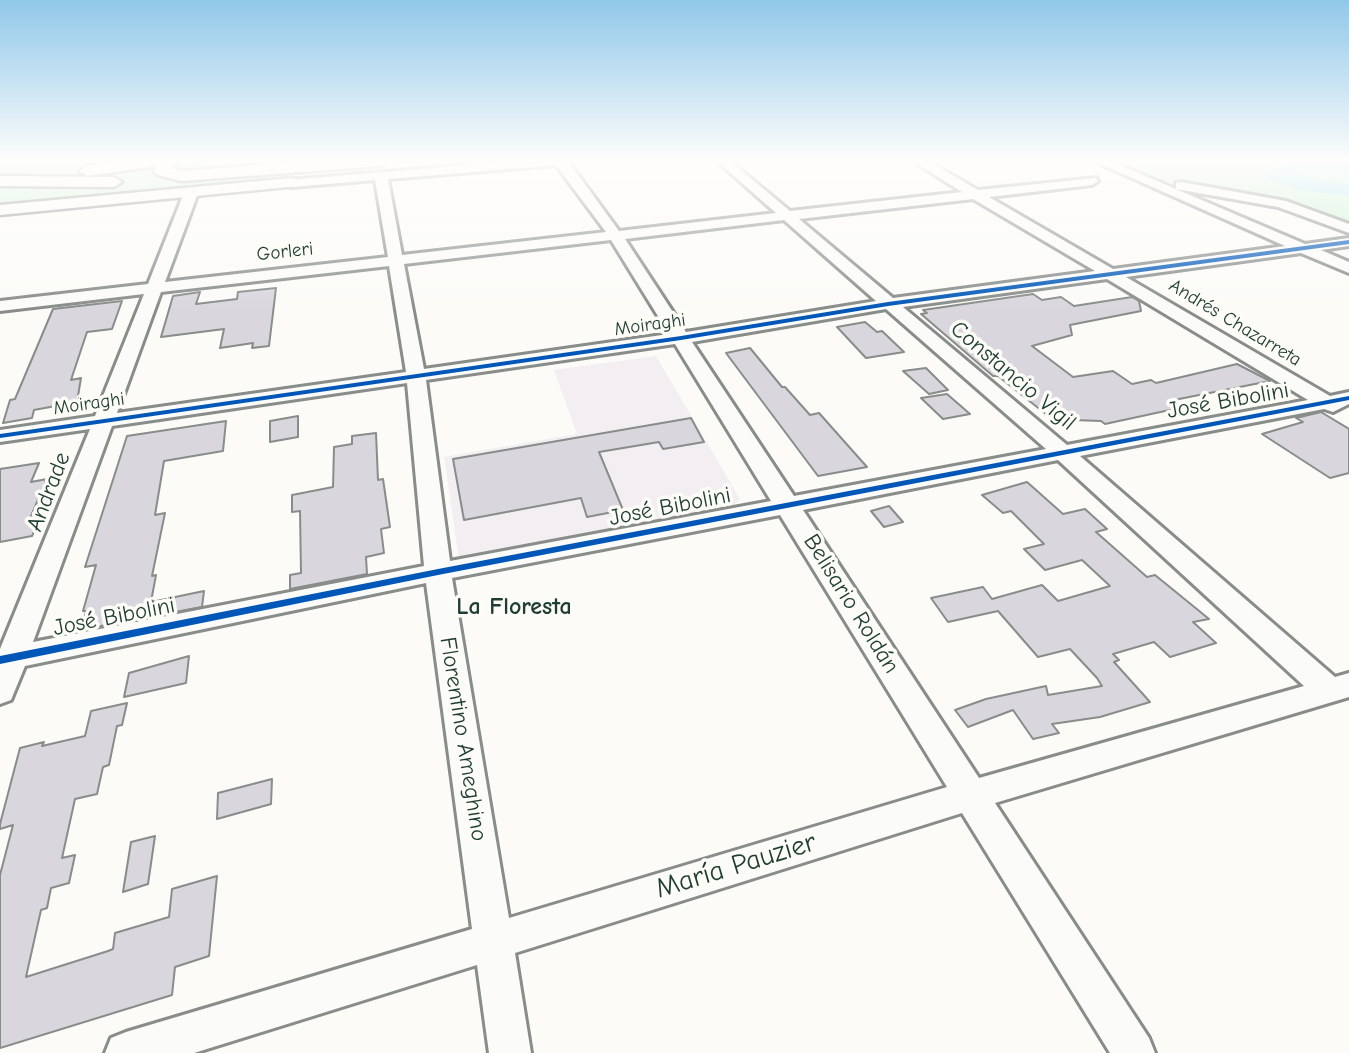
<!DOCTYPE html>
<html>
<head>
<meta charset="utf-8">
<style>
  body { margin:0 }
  canvas { display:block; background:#fcfbf8 }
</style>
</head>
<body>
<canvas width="1349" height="1053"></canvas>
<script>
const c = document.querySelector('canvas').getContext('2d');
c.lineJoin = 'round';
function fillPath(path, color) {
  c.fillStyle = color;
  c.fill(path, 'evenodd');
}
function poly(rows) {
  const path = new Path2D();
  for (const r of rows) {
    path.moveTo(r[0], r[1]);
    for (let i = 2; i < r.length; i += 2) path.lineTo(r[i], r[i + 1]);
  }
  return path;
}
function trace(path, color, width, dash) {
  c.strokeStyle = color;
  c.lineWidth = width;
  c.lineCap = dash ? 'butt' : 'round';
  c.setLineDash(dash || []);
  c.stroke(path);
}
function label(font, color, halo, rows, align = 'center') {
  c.font = font + ' "Comic Neue",sans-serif';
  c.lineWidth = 7;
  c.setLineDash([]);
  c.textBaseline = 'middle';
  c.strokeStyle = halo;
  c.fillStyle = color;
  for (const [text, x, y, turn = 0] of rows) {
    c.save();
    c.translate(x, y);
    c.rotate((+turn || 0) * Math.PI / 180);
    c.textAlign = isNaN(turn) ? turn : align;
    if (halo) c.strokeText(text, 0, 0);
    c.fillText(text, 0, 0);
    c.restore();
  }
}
fillPath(poly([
  [656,356,740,499,731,507,459,559,444,457,577,434,554,370]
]), '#f2eef2');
fillPath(poly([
  [169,161,163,172,254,174,269,175,269,178,0,207,0,162],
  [177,161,357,161,207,174,172,170,172,163],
  [1107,161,1349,161,1349,229,1256,197,1134,176]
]), '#cdf2d3');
fillPath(poly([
  [1286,163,1349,163,1349,175,1295,175,1349,184,1349,196,1303,191,1268,179,1265,175,1268,171,1286,163]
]), '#ace5eb');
const building = poly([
  [276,288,269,346,252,348,253,343,220,348,224,329,161,337,173,296,200,292,196,304,237,299,238,292,276,288],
  [1033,294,1042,300,1061,297,1074,306,1132,297,1139,301,1141,311,1070,325,1072,335,1032,346,1073,377,1113,371,1132,384,1151,380,1156,383,1237,364,1270,381,1169,401,1179,408,1105,424,1101,421,1073,420,1065,411,1047,415,998,376,993,376,921,314,927,313,923,310,1033,294],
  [122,301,112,329,87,332,71,380,81,378,77,402,34,410,32,418,3,423,10,400,15,399,53,309,122,301],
  [865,322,877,332,882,331,904,352,866,358,837,327,865,322],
  [750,348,782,387,785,387,810,415,819,413,867,467,818,476,726,353,750,348],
  [926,368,948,390,929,394,903,371,926,368],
  [947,394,970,414,943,419,921,398,947,394],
  [1321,412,1349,429,1349,473,1330,478,1262,434,1303,422,1296,418,1321,412],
  [298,416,298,437,270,442,270,421,298,416],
  [691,418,704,442,663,449,659,442,599,452,623,510,587,517,581,498,464,520,453,459,691,418],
  [226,421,223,451,164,461,155,515,165,513,152,576,156,575,151,602,204,591,202,607,85,629,87,624,82,625,86,611,83,611,96,565,85,567,127,436,226,421],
  [376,433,378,480,383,479,390,527,381,529,384,553,366,557,367,574,290,589,290,575,301,573,300,511,292,512,292,495,333,487,334,447,352,444,352,436,376,433],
  [39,463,31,482,47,479,31,516,41,515,32,536,0,542,0,469,39,463],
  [1027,482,1063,514,1085,509,1107,529,1096,532,1147,577,1155,575,1209,619,1193,622,1216,643,1170,657,1154,642,1113,654,1119,660,1114,662,1150,702,1100,717,1052,724,1059,733,1033,739,1013,710,968,727,955,710,986,699,1046,686,1048,695,1102,686,1097,678,1070,649,1038,657,998,611,948,622,931,598,983,587,992,599,1042,585,1058,601,1110,586,1082,560,1045,570,1024,549,1044,544,1011,511,1003,513,982,495,1027,482],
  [889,506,903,522,884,527,871,511,889,506],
  [189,656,186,683,124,697,129,673,189,656],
  [127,703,122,725,117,726,109,765,103,767,97,794,75,799,62,858,75,855,69,883,51,888,47,908,41,910,26,977,108,951,113,949,115,933,169,917,172,889,217,876,209,956,175,967,172,995,0,1048,0,875,13,825,0,829,0,824,20,748,44,742,42,746,85,736,91,711,127,703],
  [272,779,271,804,217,819,218,793,272,779],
  [155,836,148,884,123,892,131,842,155,836]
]);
fillPath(building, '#dad6de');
trace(building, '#888d8a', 2);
const minor = poly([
  [516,161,568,161,619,231,776,213,717,161,730,161,790,211,962,192,913,161,928,161,978,190,1096,178,1098,181,1092,185,989,197,1113,269,1285,246,1094,161,1110,161,1305,244,1349,238,1349,246,1321,250,1349,262,1349,273,1301,253,1126,277,1330,396,1349,392,1349,404,1333,412,1324,409,1080,456,1335,677,1349,673,1349,697,995,803,1149,1038,1155,1053,1110,1053,962,813,515,953,531,1053,489,1053,477,965,194,1053,105,1053,111,1038,126,1032,472,929,426,583,25,666,11,700,0,704,0,649,90,429,0,442,0,430,95,416,144,294,0,311,0,301,148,284,184,193,191,189,198,193,165,282,388,257,375,180,292,187,288,186,288,180,516,161],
  [556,165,606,232,402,255,388,179,556,165],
  [973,199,1095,271,893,298,799,219,973,199],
  [784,220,876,301,686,332,625,239,784,220],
  [611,240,669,334,424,369,404,264,611,240],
  [389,266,406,372,117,413,161,292,389,266],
  [1107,279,1308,400,1067,445,903,307,1107,279],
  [886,309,1046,449,794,496,692,342,886,309],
  [675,344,771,501,450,561,426,380,675,344],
  [407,383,424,566,33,642,112,426,407,383],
  [1058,460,1304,686,979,778,803,510,1058,460],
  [780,515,947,787,509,918,452,578,780,515],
  [1181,182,1286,201,1349,224,1349,233,1278,207,1176,189,1176,183,1181,182]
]);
const major = poly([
  [123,161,163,161,155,166,87,176,79,171,87,166,123,161],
  [0,176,114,177,122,182,114,187,0,186,0,176],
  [292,178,298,180,298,186,0,215,0,205,292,178]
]);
const highway = poly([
  [158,161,178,161,172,168,182,171,310,161,388,161,380,166,182,181,157,175,154,171,158,161]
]);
trace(minor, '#888d8a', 6);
trace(major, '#888d8a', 5);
trace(highway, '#888d8a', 5);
fillPath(minor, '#fbfbf9');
fillPath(major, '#fbfbf9');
fillPath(highway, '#fbfbf9');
fillPath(poly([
  [1349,240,1349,244,888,306,681,340,0,438,0,434,681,336,888,302,1349,240],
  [1349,396,1349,400,438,575,0,664,0,656,438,569,1349,396]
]), '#0057b8');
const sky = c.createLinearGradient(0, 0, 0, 309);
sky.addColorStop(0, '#90c8e9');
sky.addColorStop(0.52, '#fefdfc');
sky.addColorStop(1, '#fefdfc00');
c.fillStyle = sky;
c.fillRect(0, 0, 1349, 309);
label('19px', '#1f3d34', '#fdfcf7', [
  ["Gorleri",285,252,-6],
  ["Andrés Chazarreta",1235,323,31],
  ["Moiraghi",650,325,-8],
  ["Moiraghi",89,404,-8]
]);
label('23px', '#1f3d34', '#fdfcf7', [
  ["Constancio Vigil",1013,376,40],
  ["José Bibolini",1228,401,-10],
  ["Andrade",49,492,-69],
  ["José Bibolini",670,507,-11],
  ["Belisario Roldán",851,604,58],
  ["José Bibolini",114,617,-11],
  ["Florentino Ameghino",463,739,81]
]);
label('bold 24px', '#1f3d34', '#fdfcf7', [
  ["La Floresta",514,607]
]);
label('28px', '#1f3d34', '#fdfcf7', [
  ["María Pauzier",736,866,-17]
]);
</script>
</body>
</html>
